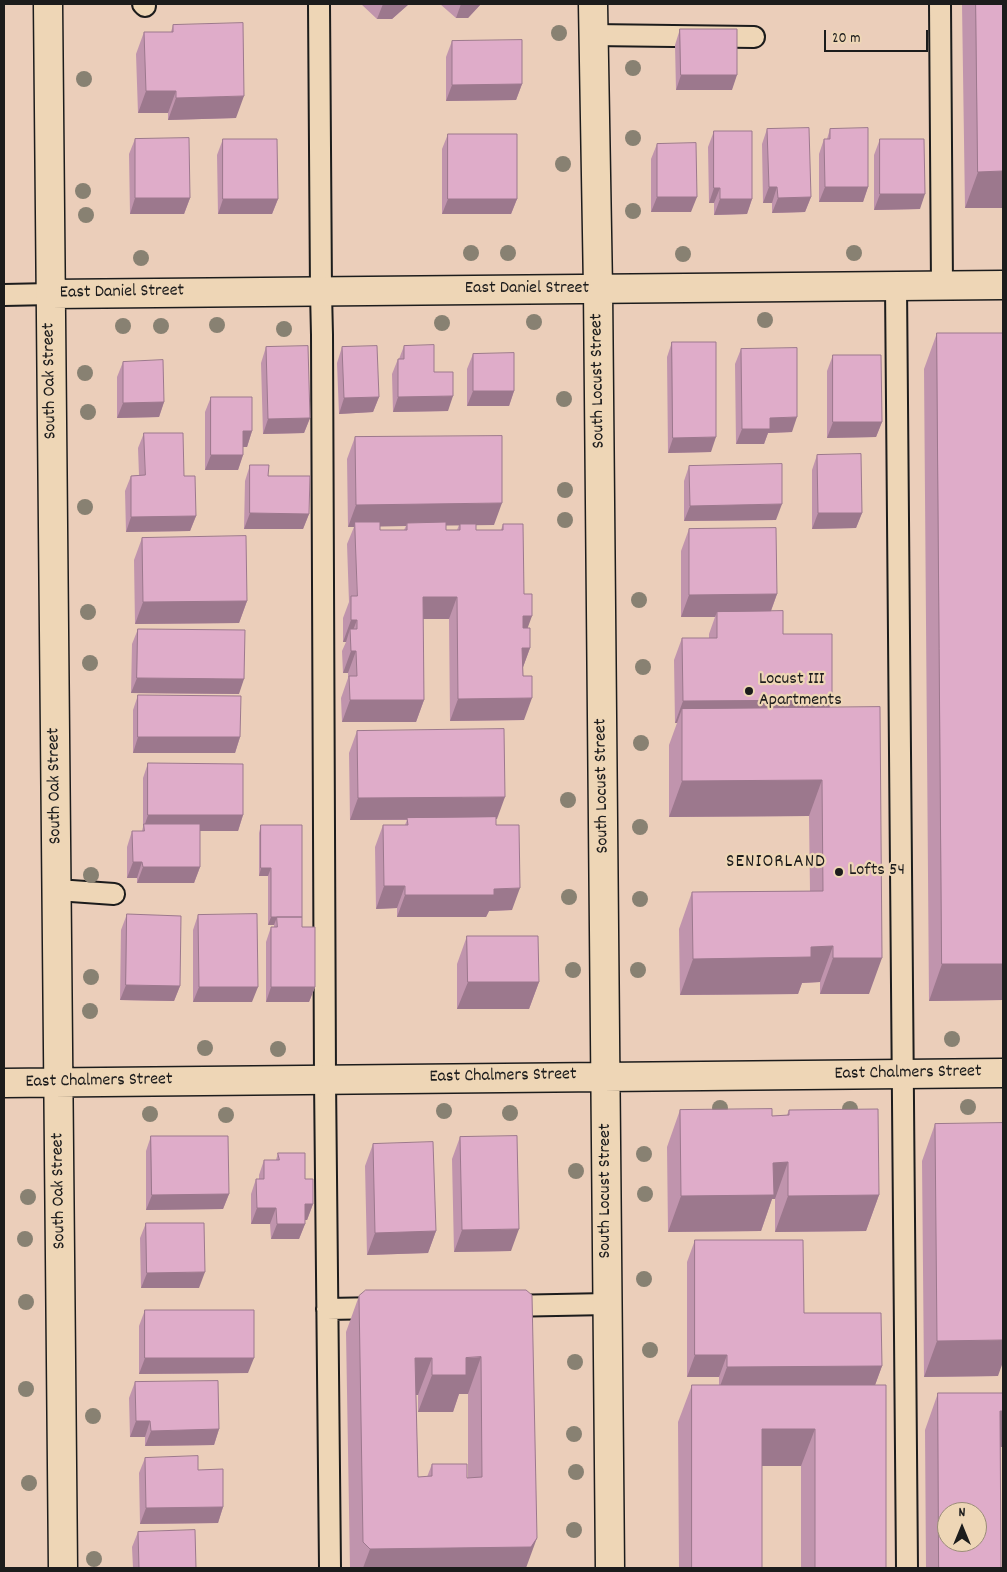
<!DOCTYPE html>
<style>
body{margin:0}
#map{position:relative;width:1007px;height:1572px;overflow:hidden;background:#ebceba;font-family:Dekko,sans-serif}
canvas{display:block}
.frame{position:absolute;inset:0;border:5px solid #1c1c1c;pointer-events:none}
.north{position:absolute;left:937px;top:1502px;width:50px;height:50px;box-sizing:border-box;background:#eed6b6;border:1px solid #9a8c78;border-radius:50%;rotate:0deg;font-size:14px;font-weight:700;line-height:20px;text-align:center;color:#1c1c1c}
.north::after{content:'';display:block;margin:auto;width:18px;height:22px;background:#1c1c1c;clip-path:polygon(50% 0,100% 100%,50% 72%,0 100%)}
.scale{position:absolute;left:824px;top:30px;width:104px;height:22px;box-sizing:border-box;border:2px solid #1c1c1c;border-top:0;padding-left:6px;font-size:15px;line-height:18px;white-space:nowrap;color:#1c1c1c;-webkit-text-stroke:4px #eed6b6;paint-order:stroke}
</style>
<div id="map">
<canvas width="1007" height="1572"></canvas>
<div class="frame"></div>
<div class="north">N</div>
<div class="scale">20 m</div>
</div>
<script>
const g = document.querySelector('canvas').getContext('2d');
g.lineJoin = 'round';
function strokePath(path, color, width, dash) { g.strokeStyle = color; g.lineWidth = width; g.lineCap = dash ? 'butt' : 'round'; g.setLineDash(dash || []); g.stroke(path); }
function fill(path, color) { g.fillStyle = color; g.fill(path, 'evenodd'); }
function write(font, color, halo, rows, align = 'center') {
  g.font = font + ' Dekko,sans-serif'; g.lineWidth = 4.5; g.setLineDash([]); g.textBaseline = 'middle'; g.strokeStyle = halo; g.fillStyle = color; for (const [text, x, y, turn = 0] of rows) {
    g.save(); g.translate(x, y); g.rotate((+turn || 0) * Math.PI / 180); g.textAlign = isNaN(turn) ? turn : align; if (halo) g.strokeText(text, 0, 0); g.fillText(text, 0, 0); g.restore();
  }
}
const lane = new Path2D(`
 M143,4l2,2
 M319,4l2,288 1,43 3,744 5,489
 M940,4l2,282
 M593,35l161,2
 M896,286l11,1282
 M4,295l47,-1
 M57,890l57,4
 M505,1306l103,-2
 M327,1309l54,-1`);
const street = new Path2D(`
 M48,4l15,1564
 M593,4l5,285 12,1279
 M51,294l952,-9
 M4,1083l999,-10`);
strokePath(lane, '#1c1c1c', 24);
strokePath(street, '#1c1c1c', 31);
strokePath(lane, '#eed6b6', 20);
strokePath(street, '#eed6b6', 28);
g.fillStyle = '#888172';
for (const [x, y] of [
 [559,33],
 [633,68],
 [84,79],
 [633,138],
 [563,164],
 [83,191],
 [633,211],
 [86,215],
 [471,253],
 [508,253],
 [854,253],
 [683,254],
 [141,258],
 [765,320],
 [534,322],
 [442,323],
 [217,325],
 [123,326],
 [161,326],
 [284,329],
 [85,373],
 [564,399],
 [88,412],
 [565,490],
 [85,507],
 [565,520],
 [639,600],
 [88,612],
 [90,663],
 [643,667],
 [641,743],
 [568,800],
 [640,827],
 [91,875],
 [569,897],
 [640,899],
 [573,970],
 [638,970],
 [91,977],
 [90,1011],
 [952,1039],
 [205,1048],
 [278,1049],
 [968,1107],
 [720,1108],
 [850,1109],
 [444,1111],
 [510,1113],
 [150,1114],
 [226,1115],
 [644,1154],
 [576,1171],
 [645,1194],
 [28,1197],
 [25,1239],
 [644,1279],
 [26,1302],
 [650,1350],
 [575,1362],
 [26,1389],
 [93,1416],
 [574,1434],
 [576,1472],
 [29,1483],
 [574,1530],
 [94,1559]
]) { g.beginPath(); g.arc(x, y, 8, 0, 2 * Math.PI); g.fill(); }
fill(new Path2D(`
 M361,4h48l-17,15h-15z
 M440,4h41l-13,14h-12z
 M962,4h41v204h-38z
 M173,25l63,93 -68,2v-7h-30l-2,-59 8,-22h27z
 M680,29l52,61h-56l-1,-45z
 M452,41l70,43 -6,16 -70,1v-44z
 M767,129l44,68 -6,15 -33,1v-10h-9l-1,-59z
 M830,129l38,58 -5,15h-44v-48l5,-15h3z
 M714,131l38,68 -5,15 -33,1v-12h-5l-1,-56z
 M448,134l69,65 -6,15h-69v-65z
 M135,139l55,59 -6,16h-54l-1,-60z
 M223,139l55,60 -6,15h-54l-1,-59z
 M880,139l40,70 -46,1v-55z
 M657,144l34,68h-40v-53z
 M937,333l66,667 -74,1 -5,-632z
 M672,342l39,110 -43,1 -1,-96z
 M404,346l30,26 14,39 -55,1 -1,-38 6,-15h1z
 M266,347l44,71 -6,15 -41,1 -2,-71z
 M342,347l37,50 -6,15 -34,2 -2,-51z
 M741,349l51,83 -24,1 -4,11h-28l-1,-80z
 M473,354l41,37 -5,15h-42v-37z
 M833,355l49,67 -6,15 -49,1v-67z
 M123,362l41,40 -5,15 -42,1v-41z
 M211,397l41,34 -5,16h-4v8l-5,15h-33v-58z
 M144,433l40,43 12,40 -6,15 -64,1 -1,-41 6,-15 8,-1 -1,-27z
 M355,437l139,88h-18v5h25l2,-6 21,70 6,54 -7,19 1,53 -74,1 -1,-102h-26l1,81 -8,22h-74l-1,-24 7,-20v-5h-5l-1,-22 4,-9h-3v-24l6,-16 -2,-58 7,-17h-6l-1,-68zM446,525h13l-2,5h-11zM380,526h26l-2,4h-24z
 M817,455l45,58 -6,15 -44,1v-59z
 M250,465l59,49 -6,15h-59l1,-48z
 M689,466l87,54 -92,1v-40z
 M689,529l88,65 -6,17 12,23 47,73 39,287h-49v-12l-18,1 -4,11 -118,1 -1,-66 13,-37 118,-1 -1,-75 -140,1v-72l8,-22h-2l-1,-63 8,-22h27v-4l6,-17h-34v-66z
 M142,538l105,63 -8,22 -104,1 -1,-64z
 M138,629l101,65 -108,-1 1,-49z
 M138,695l102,42 -5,16h-102v-43z
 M357,731l140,88h-1v6l16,85 -23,1 -3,6h-89v-9l-21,1 -1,-62 8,-22h22l2,-5h-57l-1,-67z
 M148,763l95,52 -5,16h-38v36l-6,16h-57v-5h-10v-31l5,-16h10l1,-4v-49z
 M261,825l41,92v10l13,60 -6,15h-43v-60l5,-15h3v-2h-6v-49h-9v-43z
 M127,914l53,72 -6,15 -54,-1 1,-70z
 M198,915l54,87h-59v-72z
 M467,936l72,46 -10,27h-72v-45z
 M680,1110l92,6 15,-1 2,-5 90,85 -13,36 -91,1v-33h-3l-11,32 -93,1 -1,-85z
 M935,1124l63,252 -74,1 -2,-216z
 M151,1136l78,58 -6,15 -77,1v-59z
 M460,1137l51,114 -57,1 -2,-93z
 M373,1144l63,87 -8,22 -61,2 -2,-89z
 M278,1153l27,26 8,25 -6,16h-2v4l-6,15h-28l-1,-15h-19v-30l5,-15h3v-4l5,-15h12z
 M146,1223l53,65h-58l-1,-50z
 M695,1240l187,126 -7,19 11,183h-85v-102h-39v102h-83l-1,-146 14,-37h27v-8h-32v-115z
 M526,1290v278h-176l-4,-236 13,-36zM459,1394h9v84l-36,-14 -5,13h-9l-2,-82h2v17h35z
 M145,1310l103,63 -109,1v-48z
 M135,1382l84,47 -5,16 -69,1v-9h-15l-1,-39z
 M938,1393l65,54h-2v121h-75l-1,-138z
 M145,1458l78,49 -5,16 -78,1 -1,-51z
 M138,1532l58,36h-63l-1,-21z`), '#c094ad');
fill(new Path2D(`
 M383,4h26l-17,15h-15z
 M461,4h20l-13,14h-12z
 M681,75h56l-5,15h-56z
 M522,84l-6,16 -70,1 6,-16z
 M146,91h30l-8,22h-30z
 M244,96l-8,22 -68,2 8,-22z
 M1003,171v37h-38l13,-36z
 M769,187h8l-5,16h-9z
 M825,187h43l-5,15h-44z
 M714,188h6l-6,15h-5z
 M880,194h45l-5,15 -46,1z
 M657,197h40l-6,15h-40z
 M811,197l-6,15 -33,1 6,-15z
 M135,198h55l-6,16h-54z
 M223,199h55l-6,15h-54z
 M448,199h69l-6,15h-69z
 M720,199h32l-5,15 -33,1z
 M473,391h41l-5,15h-42z
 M453,396l-5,15 -55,1 5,-15z
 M379,397l-6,15 -34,2 5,-16z
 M164,402l-5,15 -42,1 6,-15z
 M797,417l-5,15 -24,1 -4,11h-28l6,-15 28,-11z
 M310,418l-6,15 -41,1 5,-15z
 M833,422h49l-6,15 -49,1z
 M243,431h9l-5,16h-10z
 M716,437l-5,15 -43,1 5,-15z
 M211,455h32l-5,15h-33z
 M502,503l-8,22 -87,1v-3l-1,3 -50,1 -1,-5 -1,5h-6l8,-22z
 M782,504l-6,16 -92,1 6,-15z
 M250,513l59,1 -6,15h-59z
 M818,513h44l-6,15 -44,1z
 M196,516l-6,15 -64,1 5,-15z
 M777,594l-8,22 -52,-4 -2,5h-34l8,-22z
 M423,597h34l-8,22h-34z
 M247,601l-8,22 -104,1 8,-22z
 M523,616h9l-8,22h-9z
 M351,620h6l-7,18v-9l-4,13h-3z
 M522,648h8l-8,22z
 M351,651h5l-8,22h-5z
 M137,678l107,1 -5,15 -108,-1z
 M532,698l-8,22 -74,1 8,-22z
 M350,700h74l-8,22h-74z
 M832,700l-8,22 -142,-13 -5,14h-2l8,-22z
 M138,737h102l-5,16h-102z
 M822,780l-13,36 -140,1 13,-36z
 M505,797l-8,22 -147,1 8,-22z
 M148,815h95l-5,16h-94v-4z
 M133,862h9l-5,16h-10z
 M143,867h57l-6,16h-57z
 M261,868h10l-3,8h-9z
 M384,886h21l-8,22 -21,1z
 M520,888l-8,22 -23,1 -3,6h-89l8,-22 89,-6z
 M271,917h6l-3,8h-6z
 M833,946l-13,36 -18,1 -4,11 -118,1 13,-36 118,-12z
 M833,958h49l-13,36h-49z
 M942,964h61v36l-74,1z
 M468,982h71l-10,27h-72z
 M126,985l54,1 -6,15 -54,-1z
 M199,987h59l-6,15h-59z
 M271,987h44l-6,15h-43z
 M788,1162l-13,37h-3l-11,32 -93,1 13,-36 92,-33z
 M229,1194l-6,15 -77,1 6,-15z
 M879,1195l-13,36 -91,1 13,-36z
 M305,1204h8l-6,16h-8z
 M257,1208h19l-6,16h-19z
 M277,1224h28l-6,15h-28z
 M519,1229l-8,22 -57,1 8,-22z
 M436,1231l-8,22 -61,2 8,-22z
 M205,1272l-6,16h-58l6,-15z
 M1003,1340v22l-5,14 -74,1 13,-36z
 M695,1355h32l-8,22h-32z
 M481,1357l-13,37h-9l-6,18h-35l14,-37 34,-17z
 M145,1358h109l-6,15 -109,1z
 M415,1358h17l-14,37h-16z
 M882,1366l-8,22 -155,1 8,-22z
 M1000,1411h3v36h-16z
 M136,1421h14l-5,16h-15z
 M219,1429l-5,16 -69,1 6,-15z
 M762,1429h53l-14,37h-53z
 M223,1507l-5,16 -78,1 6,-16z
 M537,1538l-11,30h-163l7,-19z`), '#9c788d');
const building = new Path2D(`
 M976,4h27v167l-25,1z
 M243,23l1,73 -68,2v-7h-30l-2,-59h29v-7z
 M680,29h57v46h-56z
 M522,40v44l-70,1v-44z
 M809,128l2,69 -33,1 -1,-11h-8l-2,-58z
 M868,128v59h-43l-1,-48h6v-10z
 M714,131h38v68h-32v-11h-6z
 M448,134h69v65h-69z
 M189,138l1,60h-55v-59z
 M223,139h54l1,60h-55z
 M880,139h44l1,55h-45z
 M696,143l1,54h-40v-53z
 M937,333h66v631h-61z
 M672,342h44v95l-43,1z
 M434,345v27h19v24l-55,1v-38h6v-13z
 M308,346l2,72 -42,1 -2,-72z
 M377,346l2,51 -35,1 -2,-51z
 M797,348v69l-27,1v11h-28l-1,-80z
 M514,353v38h-41v-37z
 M833,355h48l1,67h-49z
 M163,360l1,42 -41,1v-41z
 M211,397h41v34h-9v24h-32z
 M144,433h39l1,43h11l1,40 -65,1v-41l14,-1z
 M502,436v67l-146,2 -1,-68z
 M861,454l1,59h-44l-1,-58z
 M782,464v40l-92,2 -1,-40z
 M250,465h19l-1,11h42l-1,38 -59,-1z
 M355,522h25v8h27v-7l39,-1v8h14v-6h16v6h27v-6h20l1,70h8v22h-9v12h7v20h-8l1,28h9v22l-74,1 -1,-102h-34l1,103h-74l-1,-24h8l-1,-25h-5l-1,-22h7v-9h-6v-24h6z
 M776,528l1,66 -88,1v-66z
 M246,536l1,65 -104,1 -1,-64z
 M783,611v23h49v66l-149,1 -1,-63h35v-26z
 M138,629l107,1 -1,49 -107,-1z
 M138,695l103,1 -1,41h-102z
 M880,707l2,251h-49v-12l-22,1v10l-118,2 -1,-67 131,-1 -1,-111 -140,1v-72z
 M504,729l1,68 -147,1 -1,-67z
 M148,763l95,1v51h-95z
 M496,817v8h23l1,63 -26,1v6h-89v-9h-21l-1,-61h25l-1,-7z
 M144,824h56v43h-57l-1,-5h-9l-1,-31h12z
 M261,825h41v92h-31v-49h-10z
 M127,914l54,2 -1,70 -54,-1z
 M257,914l1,73h-59l-1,-72z
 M277,917h25v10h13v60h-44v-60h6z
 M467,936h71l1,46h-71z
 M772,1109v7l17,-1v-5l89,-1 1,86 -91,1v-34l-15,1 1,32 -93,1 -1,-86z
 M1003,1123v217l-66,1 -2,-217z
 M151,1136h77l1,58 -77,1z
 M517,1136l2,93 -57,1 -2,-93z
 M433,1142l3,89 -61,2 -2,-89z
 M278,1153h27v26h8v25h-8v20h-28l-1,-16h-19l-1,-29h8v-19h15z
 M146,1223h58l1,49 -58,1z
 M695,1240h108l1,73h77l1,53 -155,1v-12h-32z
 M366,1290h160l6,5 5,243 -6,9 -161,2 -7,-7 -4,-246zM481,1357l1,120 -15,1v-14h-35v12l-14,1 -3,-119h17v17h34v-17z
 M145,1310h109v48h-109z
 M218,1381l1,48 -68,2 -1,-10h-14l-1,-39z
 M692,1385h194v183h-71v-139h-53v139h-70z
 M938,1393h65v18h-3l1,157h-62zM947,1512h30v30h-30z
 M198,1456v14l25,-1v38l-77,1 -1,-50z
 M195,1530l1,38h-57l-1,-36z`);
fill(building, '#dfacc9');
strokePath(building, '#9c788d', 1);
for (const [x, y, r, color] of [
 [749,691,5,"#1c1c1c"],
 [839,872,5,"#1c1c1c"]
]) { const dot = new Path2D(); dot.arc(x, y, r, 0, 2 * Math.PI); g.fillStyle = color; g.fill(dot); strokePath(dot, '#eed6b6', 2); }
write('18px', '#1c1c1c', '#eed6b6', [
 ["East Daniel Street",527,290],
 ["East Daniel Street",122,293,-1],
 ["South Oak Street",51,381,-91],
 ["South Locust Street",599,381,-91],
 ["South Oak Street",56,786,-91],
 ["South Locust Street",603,786,-91],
 ["East Chalmers Street",908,1074,-1],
 ["East Chalmers Street",503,1077,-1],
 ["East Chalmers Street",99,1082,-1],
 ["South Oak Street",60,1191,-91],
 ["South Locust Street",607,1191,-90]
]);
write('18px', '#1c1c1c', '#eed6b6', [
 ["Locust III",759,681],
 ["Apartments",759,702],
 ["Lofts 54",849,872]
], 'left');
g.letterSpacing = '1px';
write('19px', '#1c1c1c', '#eed6b6', [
 ["SENIORLAND",776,863]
]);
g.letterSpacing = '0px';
</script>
